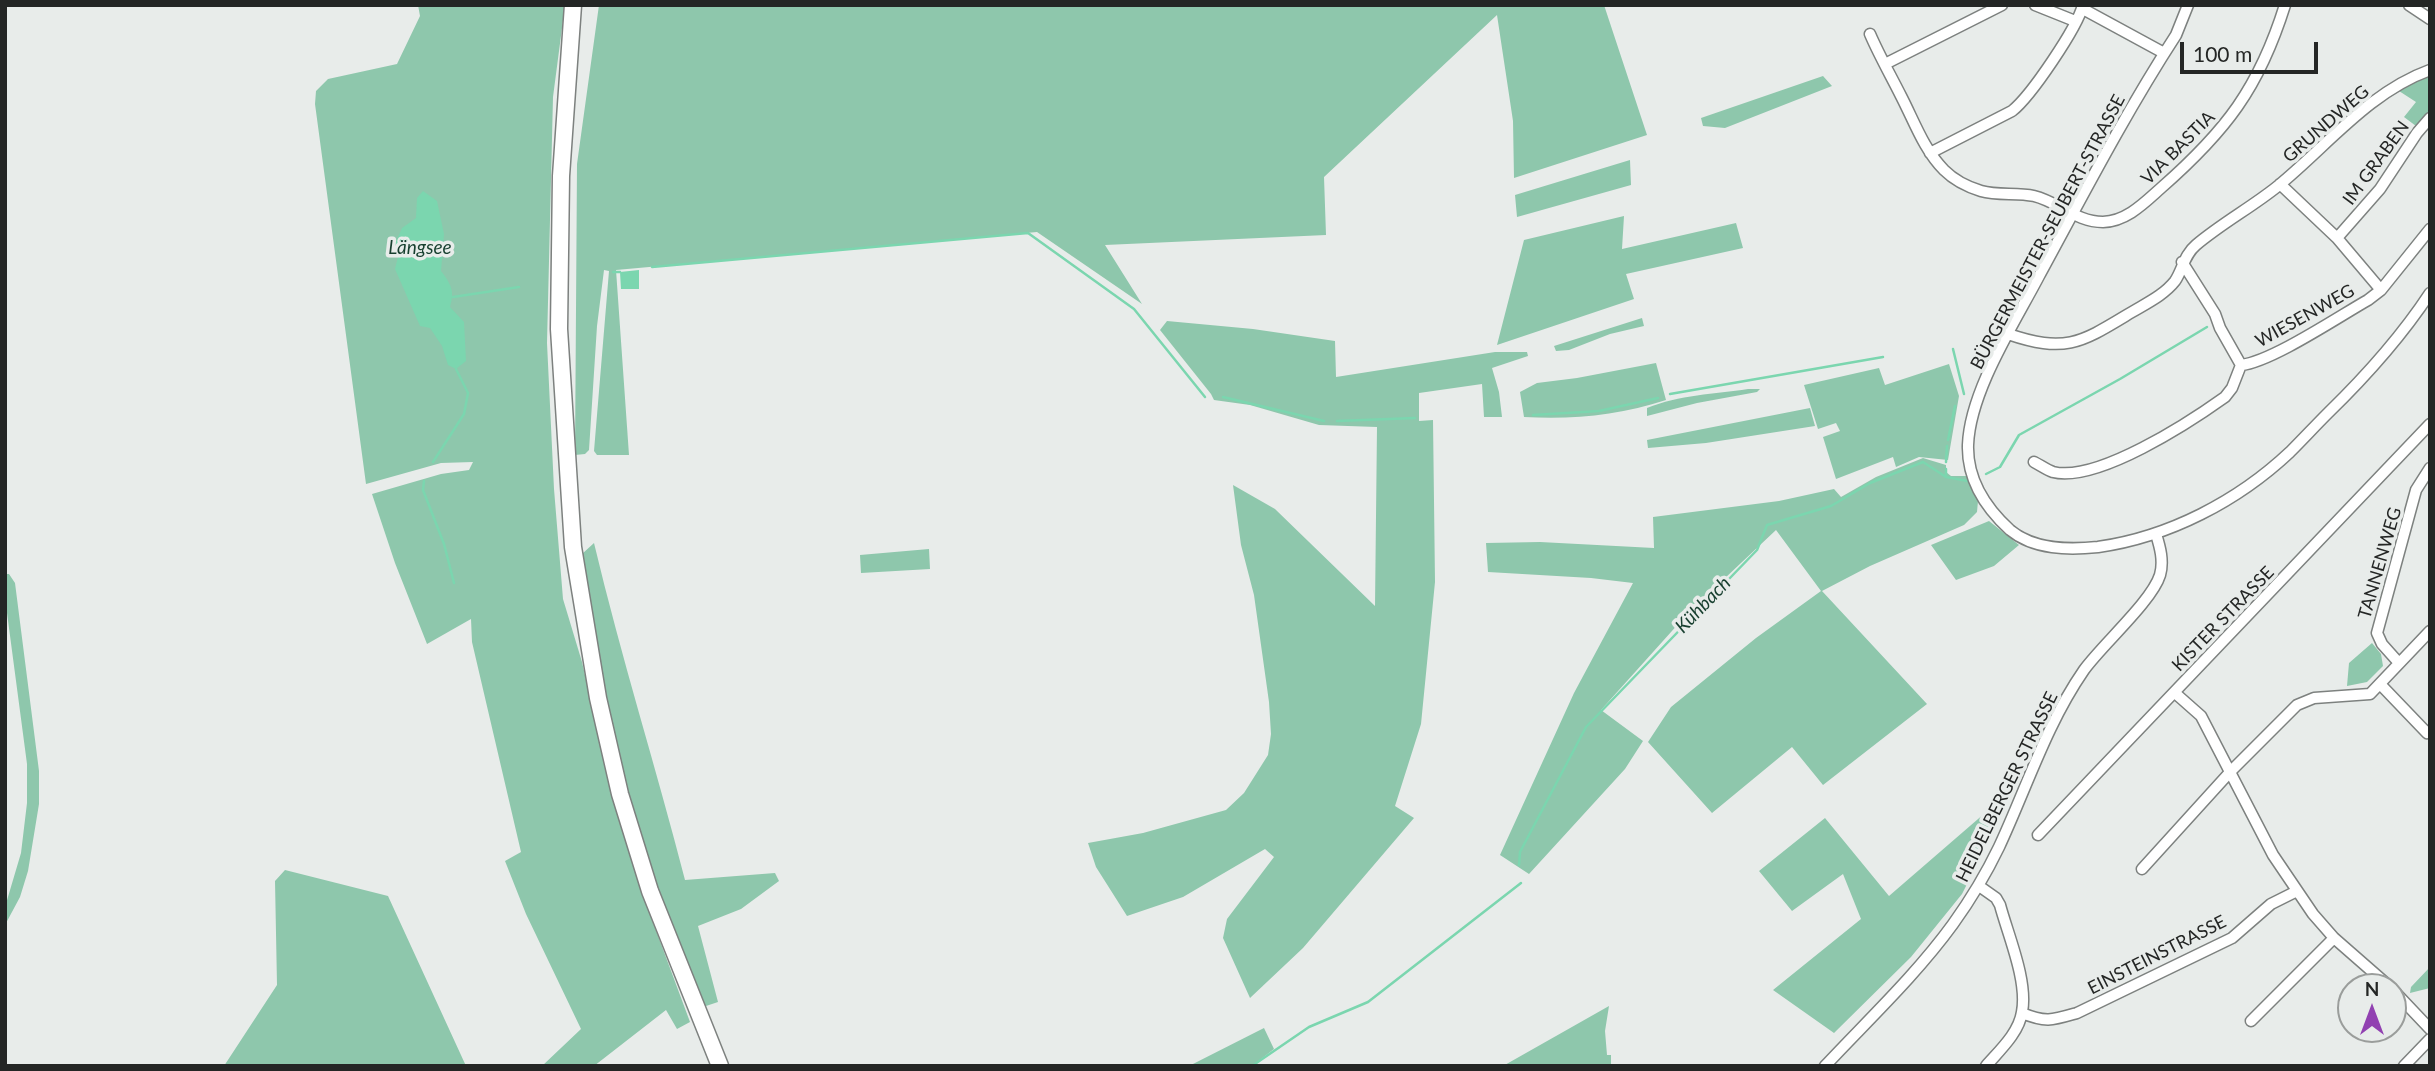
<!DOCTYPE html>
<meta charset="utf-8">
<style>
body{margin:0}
#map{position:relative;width:2435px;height:1071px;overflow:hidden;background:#e8ecea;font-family:Lato,sans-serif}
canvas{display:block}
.frame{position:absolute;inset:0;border:7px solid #242625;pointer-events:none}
.north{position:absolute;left:2337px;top:973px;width:70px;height:70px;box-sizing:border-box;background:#e8ecea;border:2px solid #9a9d9b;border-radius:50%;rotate:0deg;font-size:19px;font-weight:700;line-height:28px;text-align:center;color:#242625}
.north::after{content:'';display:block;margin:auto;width:24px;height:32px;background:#9141b1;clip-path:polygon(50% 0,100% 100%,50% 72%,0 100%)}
.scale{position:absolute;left:2180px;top:42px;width:138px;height:32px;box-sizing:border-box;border:4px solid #242625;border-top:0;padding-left:9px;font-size:21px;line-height:24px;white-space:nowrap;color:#242625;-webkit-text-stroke:5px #e8ecea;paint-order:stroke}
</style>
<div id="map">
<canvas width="2435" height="1071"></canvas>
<div class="frame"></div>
<div class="north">N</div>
<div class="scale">100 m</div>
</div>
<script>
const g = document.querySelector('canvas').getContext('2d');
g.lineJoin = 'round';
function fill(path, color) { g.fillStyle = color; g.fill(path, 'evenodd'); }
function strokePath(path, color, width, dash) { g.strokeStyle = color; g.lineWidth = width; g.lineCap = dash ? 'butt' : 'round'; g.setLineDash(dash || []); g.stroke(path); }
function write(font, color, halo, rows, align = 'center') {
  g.font = font + ' Lato,sans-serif'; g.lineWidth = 7; g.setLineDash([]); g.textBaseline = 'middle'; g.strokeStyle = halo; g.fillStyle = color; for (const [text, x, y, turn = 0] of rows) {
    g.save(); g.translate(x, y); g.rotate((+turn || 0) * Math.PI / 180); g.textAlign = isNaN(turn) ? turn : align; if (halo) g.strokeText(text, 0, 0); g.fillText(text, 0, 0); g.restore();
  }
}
fill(new Path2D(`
 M418,5h147l-12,92 -6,246 7,146 9,110 19,63 31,136 31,100 46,124 -13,7 -11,-19 -72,56h-52l39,-37 -55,-115 -21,-53 16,-9 -49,-210 -1,-23 -44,25 -32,-81 -23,-69 69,-20 28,-4 4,-8 -32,1 -75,21 -51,-380 1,-13 12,-12 69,-15 23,-48z
 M599,5h1005l43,130 -133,43 -1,-57 -16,-106 -173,162 2,58 -221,10 37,59 -105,-72 -421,38 13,185h-32l-3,-4 15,-180 -5,-1 -7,56 -8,124 -4,4 -10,1 2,-291z
 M2430,74v42l-14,10 -12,-9 12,-15 -17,-11z
 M1823,76l9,10 -107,42 -22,-2 -2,-8z
 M1630,160l1,25 -114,32 -2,-22z
 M1624,216l-2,33 114,-26 7,25 -117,26 8,25 -137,46 27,-105z
 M1642,318l2,8 -34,8 -41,16 -13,1 -2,-5z
 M1167,321l86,8 82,12 1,36 159,-25h32l1,4 -36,12 7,24 3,25h-18l-2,-33 -63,9v28l14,-1 2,162 -14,142 -26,82 19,12 -111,130 -53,50 -27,-60 4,-19 47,-62 -9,-8 -82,48 -56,19 -31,-49 -8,-24 55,-10 83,-23 18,-17 24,-38 3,-21 -2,-32 -15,-107 -13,-50 -8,-60 42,24 100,97 2,-179 -58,-2 -69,-20 -36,-5 -3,-6 -51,-64z
 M1656,363l10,37c-46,15 -93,20 -142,17l-4,-25 17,-9 40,-5z
 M1949,364l10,32 -11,64 -29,-3 -23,10 -3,-10 -57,22 -13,-42 17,-6 -4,-8 -18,6 -14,-44 75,-17 6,17z
 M1748,389h12l-3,3 -60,11 -50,13v-8c32,-13 68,-14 101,-19z
 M1810,408l5,18 -109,17 -58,5 -1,-8z
 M1923,458l23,7v7l5,4h16l11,25 -1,11 -13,13 -94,41 -48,25 105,113 -104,81 -31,-38 -80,66 -64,-71 23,-35 85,-69 65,-47 -45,-61 -87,82 -88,98 42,31 -18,28 -96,105 -29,-19 74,-162 59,-110 -42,-5 -103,-6 -2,-29 54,-1 114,6 -1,-31 126,-16 55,-12 7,8 35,-20z
 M1989,521l30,24 -25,21 -38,14 -25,-35z
 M594,543c27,114 62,224 91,337l90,-7 4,8 -38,28 -43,17 20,76 -18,6c-44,-115 -81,-233 -103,-354 -6,-33 -10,-67 -15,-100z
 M929,549l1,20 -69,4 -1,-18z
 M5,574h4l6,9 24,188v33l-11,67 -8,26 -15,28v-18l16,-54 6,-50v-39l-20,-151 -2,-1z
 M2372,643l9,11 2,12 -16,16 -20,4 2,-23z
 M2000,800l7,5 -45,89 -51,63 -77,76 -61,-43 88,-71 -18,-45 -51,37 -33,-40 66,-53 64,78z
 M285,870l103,26 78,170h-242l53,-81 -2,-104z
 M2430,967v21l-20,5 1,-6z
 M1609,1006l-4,25 2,24h4v11h-108z
 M1264,1028l10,21 -22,17h-63z`), '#8ec7ac');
fill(new Path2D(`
 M423,191l14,10 7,33 -3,37c10,13 14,20 9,36l14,15 2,39 -10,8 -8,-4 -6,-19 -12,-18 -10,-2 -25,-57 3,-12 -5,-9 9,-20 14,-10 1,-20z
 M639,270v19h-18l-1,-17z`), '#7bd6af');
strokePath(new Path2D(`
 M652,267l376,-34 106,76 71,88
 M613,272h7
 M453,297l66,-10
 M1953,349l11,45
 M1670,394l213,-37
 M1223,397l101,24
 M1533,415l66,-4 59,-13
 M1337,421l78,-3
 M1948,440l7,-34
 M433,462l31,-48 4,-21 -12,-24
 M1946,462l1,-16
 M1946,469v8
 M1986,474l14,-7 19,-32 101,-56 87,-52
 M424,481l-1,9 21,54 10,39
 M1519,865l1,-13 66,-125 171,-177 10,-25 64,-19 39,-23 53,-21 23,15 22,4
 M1252,1066l57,-39 59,-25 153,-119`), '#7bd6af', 2.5);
const street = new Path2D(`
 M2035,5l40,16
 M2188,5l-12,30c-50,77 -93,160 -137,241 -25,48 -69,115 -71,169 -1,34 18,63 42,85 24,20 59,20 88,17 71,-10 140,-46 192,-95 13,-13 25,-26 38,-39 38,-37 73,-76 102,-120
 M2409,5l21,14
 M2083,9l81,44
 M1870,34c9,21 21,42 31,62 13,25 23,54 43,74 9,9 24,17 37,21 17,5 36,1 53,5 25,6 42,26 69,26 24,-1 41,-19 58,-34 65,-57 98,-100 124,-183
 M1885,64l117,-59
 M1930,153l82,-42c19,-15 65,-83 71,-106
 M2280,184l57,54 44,52
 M2337,238l43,-49 37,-56 13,-15
 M2182,262l33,52 5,14 21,37
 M2008,334c59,20 74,8 124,-22 15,-9 32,-17 43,-31 8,-12 9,-26 21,-36 26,-22 56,-38 82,-59 49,-40 91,-94 152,-116
 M2241,365c30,-3 97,-48 127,-65l13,-10 49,-61
 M2034,462c6,3 13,8 19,10 44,11 137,-50 172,-75l7,-9 9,-23
 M2399,663l-17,-19 -5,-11 39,-143 14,-22
 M2380,684l47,49 3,-2
 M2175,693l26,23 72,139 40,59 21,24 56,49
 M2038,835l392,-411
 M2142,869l89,-98 66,-66 17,-7 56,-4 60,-63
 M1979,886l17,12 4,7c8,30 28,76 22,107 -3,21 -23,39 -36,54
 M2393,990l37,39
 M2022,1013c24,10 31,7 55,0l155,-75 39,-34 26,-13
 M2251,1021l83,-83
 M1825,1066c43,-46 91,-91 128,-142 18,-25 33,-50 46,-77 28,-60 47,-122 85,-177 18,-25 68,-69 76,-95 4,-14 0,-28 -4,-41
 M2404,1066l26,-27`);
const primary = new Path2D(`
 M573,5l-12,171 -2,153 14,218 25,151 22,96 30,97 70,175`);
strokePath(street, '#7d817f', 13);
strokePath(primary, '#7d817f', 19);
strokePath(street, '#fff', 10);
strokePath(primary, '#fff', 16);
write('18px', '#242625', '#e8ecea', [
 ["GRUNDWEG",2326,124,-41],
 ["VIA BASTIA",2178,148,-45],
 ["IM GRABEN",2376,163,-54],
 ["BÜRGERMEISTER-SEUBERT-STRASSE",2048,232,-62],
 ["WIESENWEG",2305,316,-29],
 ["TANNENWEG",2380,563,-74],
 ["KISTER STRASSE",2223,619,-46],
 ["HEIDELBERGER STRASSE",2007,787,-64],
 ["EINSTEINSTRASSE",2157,955,-27]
]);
write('italic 19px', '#173f2f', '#e8ecea', [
 ["Längsee",420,248],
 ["Kühbach",1703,605,-46]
]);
</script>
